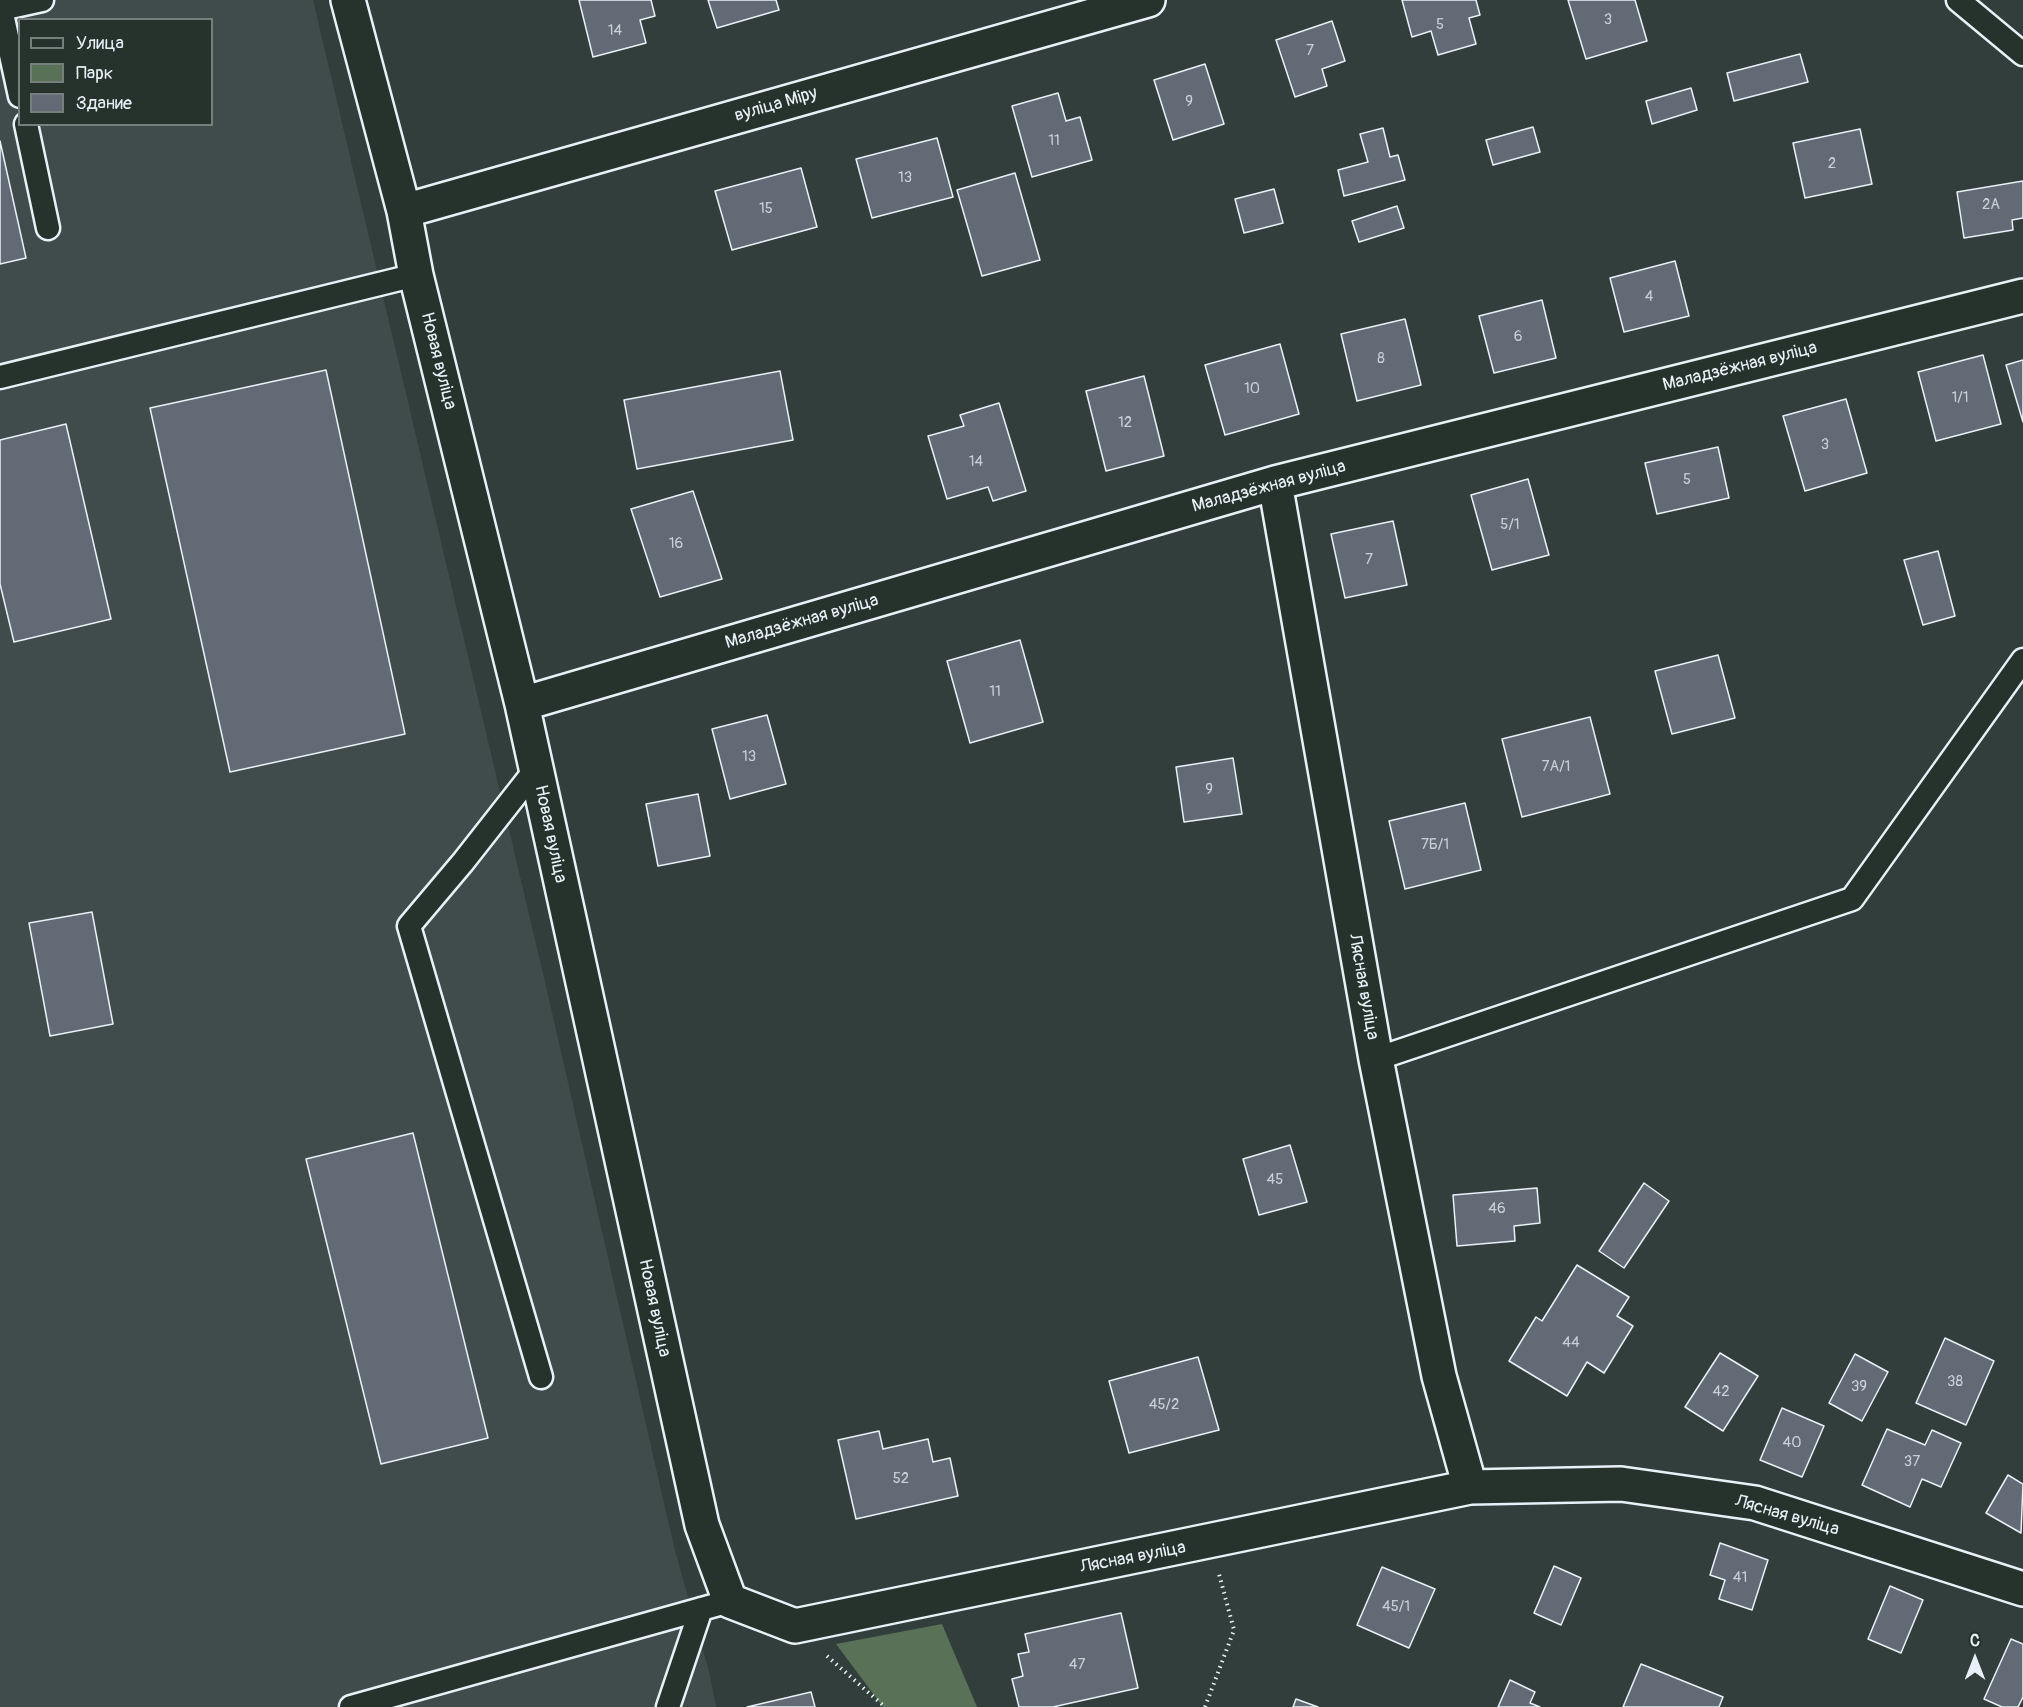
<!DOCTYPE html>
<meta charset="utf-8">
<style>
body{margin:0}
#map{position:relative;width:2023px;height:1707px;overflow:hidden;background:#323e3b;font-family:Pangolin,sans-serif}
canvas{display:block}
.legend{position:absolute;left:18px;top:18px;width:195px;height:108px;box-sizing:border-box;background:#26332d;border:2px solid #747f7e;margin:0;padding:8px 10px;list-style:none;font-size:18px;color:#e8f1f8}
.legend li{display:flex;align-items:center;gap:12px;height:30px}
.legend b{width:30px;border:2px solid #747f7e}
.north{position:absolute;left:1945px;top:1629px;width:60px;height:60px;-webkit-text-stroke:4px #26332d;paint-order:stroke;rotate:0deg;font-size:16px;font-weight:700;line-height:24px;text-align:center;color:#e8f1f8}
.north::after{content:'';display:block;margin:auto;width:21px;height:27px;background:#e8f1f8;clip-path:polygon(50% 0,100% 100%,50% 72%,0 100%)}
</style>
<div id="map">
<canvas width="2023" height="1707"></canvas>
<ul class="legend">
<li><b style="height:8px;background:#26332d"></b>Улица</li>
<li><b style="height:16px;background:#597156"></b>Парк</li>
<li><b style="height:16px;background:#626b75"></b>Здание</li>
</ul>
<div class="north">С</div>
</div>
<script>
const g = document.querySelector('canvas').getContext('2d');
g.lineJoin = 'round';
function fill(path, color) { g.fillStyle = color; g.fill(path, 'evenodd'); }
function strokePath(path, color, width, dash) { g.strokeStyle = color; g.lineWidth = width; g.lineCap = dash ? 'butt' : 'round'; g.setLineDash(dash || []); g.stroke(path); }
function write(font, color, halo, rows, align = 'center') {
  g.font = font + ' Pangolin,sans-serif'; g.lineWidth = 5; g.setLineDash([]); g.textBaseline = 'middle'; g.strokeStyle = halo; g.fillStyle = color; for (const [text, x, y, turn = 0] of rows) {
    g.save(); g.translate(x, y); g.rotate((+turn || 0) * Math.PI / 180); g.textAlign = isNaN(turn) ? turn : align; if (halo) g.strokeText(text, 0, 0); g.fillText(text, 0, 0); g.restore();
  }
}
fill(new Path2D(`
 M0,0h313l235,995 126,552 36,128 6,32h-716zM20,20h192v104h-192z`), '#404c4c');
fill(new Path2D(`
 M942,1624l35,83h-94l-47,-63z`), '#597156');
const building = new Path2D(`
 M579,0h72l4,16 -15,4 6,23 -53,14z
 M708,0h68l3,10 -62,18z
 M1402,0h74l4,15 -11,3 7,26 -38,11 -7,-24 -19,6z
 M1568,0h67l12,41 -61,18z
 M1332,21l13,40 -23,8 5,17 -32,11 -19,-57z
 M1800,54l8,28 -74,19 -7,-28z
 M1205,64l19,60 -51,16 -19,-60z
 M1691,88l6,22 -45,14 -6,-23z
 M1058,93l8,28 14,-4 12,43 -60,17 -20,-71z
 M1533,127l7,25 -47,13 -7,-25z
 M1383,128l7,29 8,-2 7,25 -61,16 -6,-26 30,-8 -8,-28z
 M1860,129l12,55 -67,14 -12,-55z
 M937,138l16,59 -81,21 -16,-59z
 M0,141l26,117 -26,6z
 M801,168l16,59 -85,23 -17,-59z
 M1015,173l25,87 -58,16 -25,-86z
 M2023,181v37l-11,2 1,10 -49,8 -7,-46z
 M1274,189l9,34 -39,10 -9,-34z
 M1397,206l7,22 -45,14 -7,-21z
 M1675,261l14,55 -65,16 -14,-54z
 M1542,300l14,58 -62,15 -15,-57z
 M1405,319l16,66 -64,16 -16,-67z
 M1280,344l19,70 -74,21 -20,-70z
 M1983,355l18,69 -65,17 -18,-69z
 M2023,360v62l-17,-57z
 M326,370l79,364 -175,38 -80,-364z
 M780,371l13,69 -156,29 -13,-69z
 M1144,376l20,80 -58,15 -20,-80z
 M1846,399l21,74 -62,18 -22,-75z
 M999,403l27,88 -33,10 -5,-14 -41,12 -19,-63 36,-10 -4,-11z
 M66,424l45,195 -97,23 -14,-58v-144z
 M1718,447l11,51 -72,16 -12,-51z
 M1528,479l21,76 -57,15 -21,-75z
 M693,491l29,88 -62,18 -29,-88z
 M1393,521l14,64 -62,13 -14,-64z
 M1938,551l17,65 -32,9 -19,-65z
 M1020,640l23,82 -73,21 -23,-82z
 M1718,655l17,63 -63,16 -17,-63z
 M767,715l19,69 -56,15 -18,-70z
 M1590,717l20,77 -88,23 -20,-78z
 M1233,758l9,56 -58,8 -8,-55z
 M698,794l12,62 -52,10 -12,-62z
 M1465,803l16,67 -76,19 -16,-68z
 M92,912l21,112 -63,12 -21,-113z
 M413,1133l75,305 -107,26 -75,-305z
 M1290,1145l17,57 -48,13 -16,-56z
 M1644,1183l25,18 -45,67 -25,-17z
 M1537,1188l3,35 -26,3 1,15 -58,5 -4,-51z
 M1577,1265l52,32 -12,19 16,10 -29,47 -17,-11 -20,34 -58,-35 27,-44 6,4z
 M1945,1338l49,23 -28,64 -50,-22z
 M1720,1353l38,23 -35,55 -38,-24z
 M1855,1354l33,18 -26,49 -33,-18z
 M1198,1357l21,73 -90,23 -20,-72z
 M1782,1408l42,18 -22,51 -42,-17z
 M1887,1429l38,16 7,-15 29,13 -20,44 -19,-8 -12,28 -48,-22z
 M879,1431l4,18 45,-10 5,23 17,-4 8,38 -102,23 -18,-79z
 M2008,1475l15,9 -2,49 -35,-20z
 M1720,1543l48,17 -16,50 -33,-11 6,-19 -15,-5z
 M1554,1566l27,12 -20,47 -27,-12z
 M1382,1567l53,22 -26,59 -52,-23z
 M1890,1586l33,14 -22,53 -33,-14z
 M1121,1613l17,75 -85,19h-34l-7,-28 11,-3 -5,-22 11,-2 -4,-18z
 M2011,1639l12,5v53l-5,10h-16l-18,-8z
 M1641,1664l82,33 -4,10h-96z
 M1510,1680l25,12 -5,11 10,4h-42z
 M811,1692l4,15h-68z
 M1296,1699l22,8h-25z`);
fill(building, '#626b75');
strokePath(building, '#e8f1f8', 1.5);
const service = new Path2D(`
 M1958,0l65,54
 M20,96l-19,-87 41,-9
 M26,124l22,104
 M0,377l416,-102
 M536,769l-73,93 -54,64 132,451
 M1376,1059l476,-160 171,-239
 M351,1707l379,-106
 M668,1707l33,-98`);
const minor = new Path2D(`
 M348,0l56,211 12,64 106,429 180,821 28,76 65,25 675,-139 151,-3 134,19 268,86
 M404,211l744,-211
 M1275,483l101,576 63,317 31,111
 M522,704l753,-221 748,-187`);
strokePath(service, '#e8f1f8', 27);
strokePath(minor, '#e8f1f8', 38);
strokePath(new Path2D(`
 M827,1656l58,51
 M1205,1707l29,-77 -15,-56`), '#e8f1f8', 4, [1.5, 4.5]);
strokePath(service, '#26332d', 22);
strokePath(minor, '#26332d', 33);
write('15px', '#c6d0d7', null, [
 ["3",1608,20],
 ["5",1440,25],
 ["14",615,31],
 ["7",1310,51],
 ["9",1189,102],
 ["11",1054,141],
 ["2",1832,164],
 ["13",905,178],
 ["2А",1991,205],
 ["15",766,209],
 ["4",1649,297],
 ["6",1518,337],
 ["8",1381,359],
 ["10",1252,389],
 ["1/1",1960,398],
 ["12",1125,423],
 ["3",1825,445],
 ["14",976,462],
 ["5",1687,480],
 ["5/1",1510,525],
 ["16",676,544],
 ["7",1369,560],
 ["11",995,692],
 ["13",749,757],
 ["7A/1",1556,767],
 ["9",1209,790],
 ["7Б/1",1435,845],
 ["45",1275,1180],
 ["46",1497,1209],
 ["44",1571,1343],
 ["38",1955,1382],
 ["39",1859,1387],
 ["42",1721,1392],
 ["45/2",1164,1405],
 ["40",1792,1443],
 ["37",1912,1462],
 ["52",901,1479],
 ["41",1740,1578],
 ["45/1",1396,1607],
 ["47",1077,1665]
]);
write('18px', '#e8f1f8', '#26332d', [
 ["вуліца Міру",776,105,-16],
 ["Новая вуліца",438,361,76],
 ["Маладзёжная вуліца",1740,367,-14],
 ["Маладзёжная вуліца",1269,487,-15],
 ["Маладзёжная вуліца",802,622,-16],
 ["Новая вуліца",550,834,78],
 ["Лясная вуліца",1363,987,80],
 ["Новая вуліца",654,1308,78],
 ["Лясная вуліца",1787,1516,16],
 ["Лясная вуліца",1133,1558,-11]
]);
</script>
